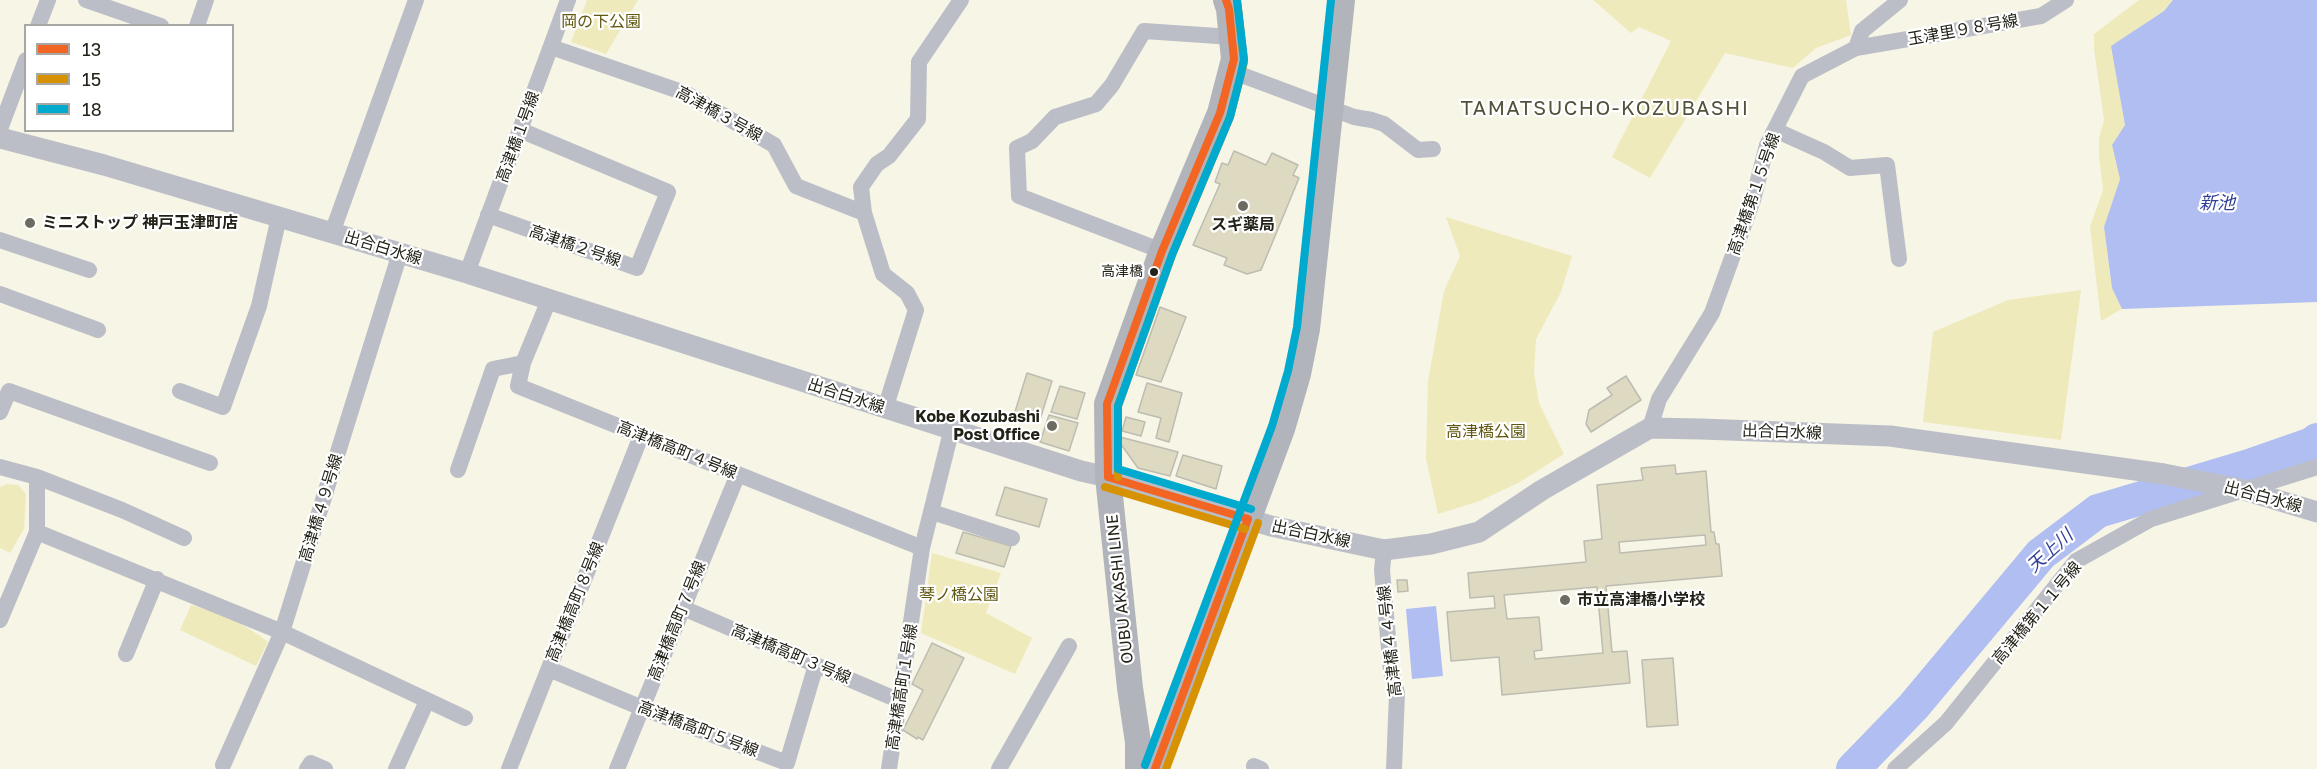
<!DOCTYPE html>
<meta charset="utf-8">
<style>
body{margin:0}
#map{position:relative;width:2317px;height:769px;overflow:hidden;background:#f7f5e6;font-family:"Golos Text",sans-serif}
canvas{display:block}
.legend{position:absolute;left:24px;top:24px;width:210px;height:108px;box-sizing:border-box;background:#fff;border:2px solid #a7a7a3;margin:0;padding:8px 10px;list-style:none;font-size:18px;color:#232218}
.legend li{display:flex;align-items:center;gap:12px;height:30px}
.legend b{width:30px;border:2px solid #a7a7a3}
</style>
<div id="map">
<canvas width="2317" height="769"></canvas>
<ul class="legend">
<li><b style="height:8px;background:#f26522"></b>13</li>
<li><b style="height:8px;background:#d79204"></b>15</li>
<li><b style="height:8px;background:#00a9ce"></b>18</li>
</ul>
</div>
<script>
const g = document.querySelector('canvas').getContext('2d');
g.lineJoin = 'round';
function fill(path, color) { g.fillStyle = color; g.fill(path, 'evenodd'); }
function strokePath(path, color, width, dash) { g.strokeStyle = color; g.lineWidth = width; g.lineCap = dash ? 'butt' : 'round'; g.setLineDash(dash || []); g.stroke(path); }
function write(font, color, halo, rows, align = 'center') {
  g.font = font + ' "Golos Text","Noto Sans JP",sans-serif'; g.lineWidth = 4.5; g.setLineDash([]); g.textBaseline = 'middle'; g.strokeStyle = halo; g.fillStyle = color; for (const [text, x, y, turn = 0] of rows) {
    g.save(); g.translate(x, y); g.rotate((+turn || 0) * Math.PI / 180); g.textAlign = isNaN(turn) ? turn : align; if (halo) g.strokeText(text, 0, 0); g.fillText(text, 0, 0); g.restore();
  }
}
fill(new Path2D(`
 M587,0h51l-32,54 -35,-12z
 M1593,0h253l5,35 -35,13 -23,20 -68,-15 -75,125 -38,-21 59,-116 -32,-14 -8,6z
 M2139,0h34l-9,11 -52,35 13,80 -13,19 8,34 -16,49 8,60 10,21 -21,12 -11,-94 13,-37 -4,-34v-18l5,-18 -10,-71v-15z
 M1446,217l126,39 -11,36 -25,47 -2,34 5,30 25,51 -44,28 -40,19 -42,13 -12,-55 2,-78 16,-90 16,-35z
 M2081,290l-20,150 -138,-18 10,-90 75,-32z
 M7,484l11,1 8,9 -2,35 -14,24 -10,-5v-61z
 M932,553l69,20 -15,40 46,25 -17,36 -94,-41z
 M191,605c29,8 53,18 77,37l-12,24 -76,-36z`), '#efeabc');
fill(new Path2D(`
 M2173,0h144v302l-195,7 -10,-21 -8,-61 16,-48 -8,-34 13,-20 -14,-79 53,-35z
 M1436,606l7,70 -31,3 -6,-70z`), '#b0bef1');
strokePath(new Path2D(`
 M1853,769l60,-62 128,-153 57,-43 151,-45 63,-22 5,-4`), '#b0bef1', 34);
const building = new Path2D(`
 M1234,151l32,14 6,-12 26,12 -5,10 6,3 -38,92 -14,4 -23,-9 3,-7 -34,-13 27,-61 -5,-2 7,-19 6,2z
 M1160,307l26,10 -25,65 -25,-7z
 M1027,373l25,8 -13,42 -25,-8z
 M1626,376l15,24 -50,32 -5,-8 3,-14 23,-15 -5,-7z
 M1147,383l35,10 -13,49 -13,-4 5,-20 -23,-6z
 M1060,386l25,7 -8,26 -26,-7z
 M1049,415l29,8 -9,28 -29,-9z
 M1126,417l19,5 -4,14 -19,-5z
 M1120,437l58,15 -8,24 -32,-8 -18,-25z
 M1183,455l39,11 -6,23 -40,-13z
 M1675,465l1,9 30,-3 5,61h3l2,12h3l3,32 -116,10 6,66 15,-1 3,32 -128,12 -3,-38 -48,4 -4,-49 48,-4 -1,-12 -24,2 -2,-25 118,-11 -2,-21 18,-2 -5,-54 46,-5 -2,-12zM1705,535l1,10 -86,8 -1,-11zM1597,587l6,66 -68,6 -1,-8 8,-1 -3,-33 -32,2 -3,-24z
 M1005,487l42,12 -8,28 -43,-12z
 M963,532l48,14 -7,21 -48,-14z
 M1397,580h10l1,11 -10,1z
 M932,643l32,15 -41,82 -5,-3 -1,2 -14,-9 20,-40 -11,-6z
 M1673,658l5,67 -31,2 -5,-67z`);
fill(building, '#dedac1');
strokePath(building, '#bdbcb1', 1.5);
strokePath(new Path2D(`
 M86,0l75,26
 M38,26l10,-26
 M197,26l9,-26
 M551,47l134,46 89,52 22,41 68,27 19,61 24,19 9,17 -31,99
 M1856,48l185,-32 25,-16
 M1231,71l123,46 18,3 12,4 34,26 15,-1
 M0,129l26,-69
 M1775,130l49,22 26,16 37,-3 12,94
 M864,213l-3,-26 16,-23 12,-8 29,-37 1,-57 42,-62
 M488,215l149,53 31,-76 -148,-62
 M332,233l84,-233
 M0,240l89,30
 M1162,251l-143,-55 -2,-48 15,-7 23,-24 41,-13 16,-19 32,-54 88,6
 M467,273l101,-273
 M0,294l98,36
 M549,300l-26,63 -5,23 404,162
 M180,391l43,16 36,-101 20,-89
 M0,412l9,-21 201,72
 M1650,428l9,-29 53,-86 41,-113 14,-55 35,-69 54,-28 6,-17 38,-31
 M0,467l37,10v55l-37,88
 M458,470l35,-101 30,-6
 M37,477l85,33 62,28
 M932,512l80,26
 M37,532l245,100 118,-379
 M1384,550l-2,20 9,101 6,22 -3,76
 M683,608l217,93
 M126,654l31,-75
 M549,669l93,39 145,55 29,-98
 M223,765l59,-133 183,86
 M1254,766l7,3
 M307,769l4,-6 14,6
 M396,769l31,-68
 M509,769l132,-333
 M617,769l121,-295
 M889,769l33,-221 30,-120
 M999,769l70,-123
 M1895,769l51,-46 130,-162 75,-42 166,-52`), '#bbbec6', 16);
strokePath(new Path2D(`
 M0,138l104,27 363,108 614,198 27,6 163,49 113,24 47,-6 48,-12 63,-42 108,-62 51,1 189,7 274,38 80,16 73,22`), '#bbbec6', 21);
strokePath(new Path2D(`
 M1138,769v-27l-8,-54 -22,-211 -1,-73 55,-153 58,-138 14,-54 -5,-50 -3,-9
 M1155,769l127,-340 16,-55 9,-45 35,-329`), '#b2b4bc', 26);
strokePath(new Path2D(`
 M1108,477l-1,-73 55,-153 58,-138 14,-54 -5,-50 -3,-9
 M1108,477l140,42
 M1155,769l93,-250`), '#f26522', 8);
strokePath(new Path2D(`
 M1118,477v-71l54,-151 58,-138 14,-55 -7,-62
 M1105,487l140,42
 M1166,769l92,-246`), '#d79204', 8);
strokePath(new Path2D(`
 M1237,0l7,59 -3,15 -11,43 -58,138 -54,151v63l133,40
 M1145,765l127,-339 16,-55 9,-44 34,-327`), '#00a9ce', 8);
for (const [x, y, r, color] of [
 [1243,206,6,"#6d6c60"],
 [30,223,6,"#6d6c60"],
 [1154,272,5,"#232218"],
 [1052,426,6,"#6d6c60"],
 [1565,600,6,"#6d6c60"]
]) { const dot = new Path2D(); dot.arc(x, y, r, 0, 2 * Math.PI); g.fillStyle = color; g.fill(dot); strokePath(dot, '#fff', 2); }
write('14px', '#232218', '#fff', [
 ["高津橋",1143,272]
], 'right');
write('16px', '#615811', '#fff', [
 ["岡の下公園",601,22],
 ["高津橋公園",1486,432],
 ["琴ノ橋公園",959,595]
]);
write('16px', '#232218', '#fff', [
 ["玉津里９８号線",1963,30,-10],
 ["高津橋３号線",719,114,29],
 ["高津橋１号線",518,137,-70],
 ["高津橋第１５号線",1754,194,-71],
 ["高津橋２号線",575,246,19],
 ["出合白水線",383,248,17],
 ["出合白水線",846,396,18],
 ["出合白水線",1782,432,2],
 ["高津橋高町４号線",677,450,22],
 ["出合白水線",2263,497,15],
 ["高津橋４９号線",321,508,-73],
 ["出合白水線",1311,534,12],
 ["OUBU AKASHI LINE",1120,589,-96],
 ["高津橋高町８号線",575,602,-68],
 ["高津橋第１１号線",2037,613,-50],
 ["高津橋高町７号線",677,621,-68],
 ["高津橋４４号線",1390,641,-96],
 ["高津橋高町３号線",791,654,23],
 ["高津橋高町１号線",902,687,-81],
 ["高津橋高町５号線",698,729,21]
]);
write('bold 16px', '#232218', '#fff', [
 ["ミニストップ 神戸玉津町店",42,223],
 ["スギ薬局",1243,225,"center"],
 ["Kobe Kozubashi",1040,417,"right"],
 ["Post Office",1040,435,"right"],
 ["市立高津橋小学校",1577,600]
], 'left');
write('italic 18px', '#313f99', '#fff', [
 ["新池",2217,203],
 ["天上川",2050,551,-42]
]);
g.letterSpacing = '1.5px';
write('20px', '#54513b', '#fff', [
 ["TAMATSUCHO-KOZUBASHI",1605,109]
]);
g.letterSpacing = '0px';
</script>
